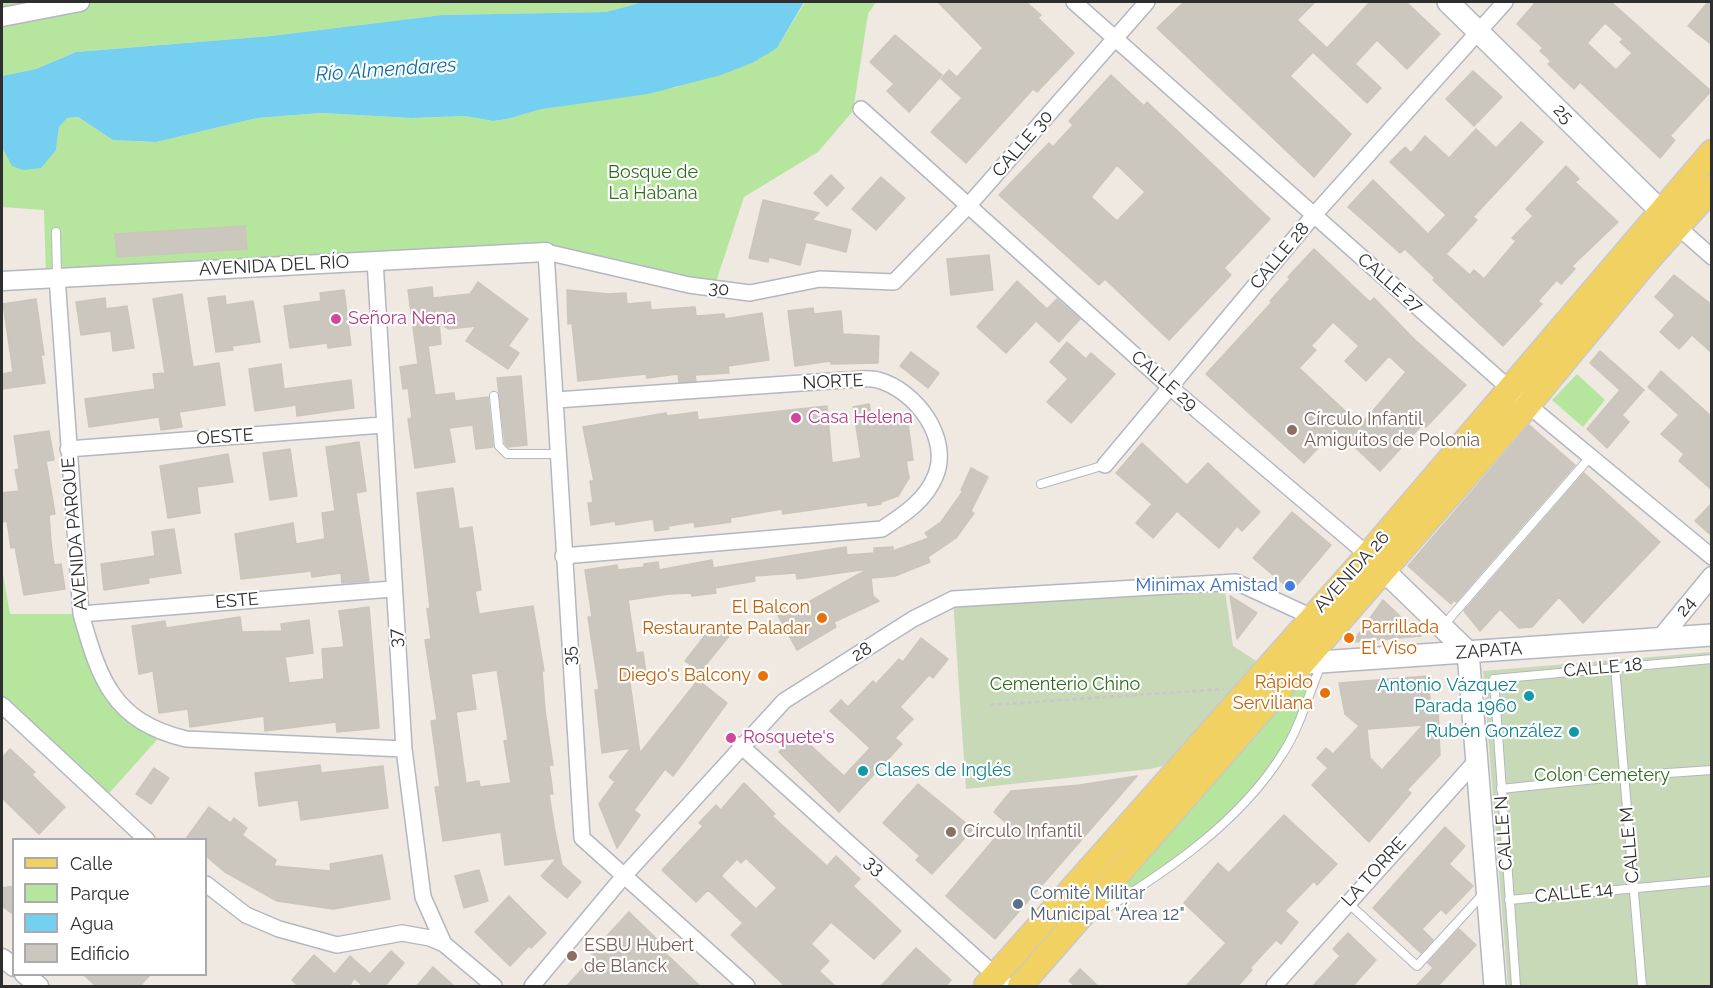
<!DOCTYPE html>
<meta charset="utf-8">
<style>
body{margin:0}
#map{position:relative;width:1713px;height:988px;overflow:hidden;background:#efe9e1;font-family:Raleway,sans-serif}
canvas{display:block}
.frame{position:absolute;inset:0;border:3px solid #2e2e2e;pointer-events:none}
.legend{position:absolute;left:12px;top:838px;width:195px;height:138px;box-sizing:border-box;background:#fff;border:2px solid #ababab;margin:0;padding:8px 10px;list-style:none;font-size:18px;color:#2e2e2e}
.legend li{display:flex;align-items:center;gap:12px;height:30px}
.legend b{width:30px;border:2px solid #ababab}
</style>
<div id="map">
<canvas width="1713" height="988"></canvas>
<div class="frame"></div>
<ul class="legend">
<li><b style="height:8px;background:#f2d163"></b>Calle</li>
<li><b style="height:16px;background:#b6e59e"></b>Parque</li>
<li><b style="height:16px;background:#75cff0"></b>Agua</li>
<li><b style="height:16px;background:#cbc7bf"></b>Edificio</li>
</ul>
</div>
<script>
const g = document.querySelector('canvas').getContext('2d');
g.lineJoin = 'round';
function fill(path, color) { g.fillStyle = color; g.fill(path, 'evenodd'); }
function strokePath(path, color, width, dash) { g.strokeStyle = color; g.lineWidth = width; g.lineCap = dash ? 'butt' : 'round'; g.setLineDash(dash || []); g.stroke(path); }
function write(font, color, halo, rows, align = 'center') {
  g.font = font + ' Raleway,sans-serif'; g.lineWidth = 4.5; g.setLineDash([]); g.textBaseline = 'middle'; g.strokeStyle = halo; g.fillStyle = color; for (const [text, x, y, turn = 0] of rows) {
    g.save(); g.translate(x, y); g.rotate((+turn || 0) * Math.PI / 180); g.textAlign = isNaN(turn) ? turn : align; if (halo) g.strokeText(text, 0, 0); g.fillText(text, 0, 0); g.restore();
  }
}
fill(new Path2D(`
 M2,2h641l-37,10 -164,3 -171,21 -195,16 -40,17 -34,7z
 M805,2h71l-8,12 -15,97 -35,41 -74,45 -30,91 -168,-36 -500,26 -2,-68 -42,-3v-60l11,19 43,-16 3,-23 7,-9 12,-1 35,23 42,2 102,-24 64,-5 91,5 53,-2 28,5 14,-2 35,-10 135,-22 100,-39z
 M1577,374l28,26 -22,27 -31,-27z
 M2,569l8,45h71l31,80 51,39 -60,67 -101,-97z
 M1323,661c-12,29 -23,67 -40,92 -51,80 -137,131 -216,179l235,-270z`), '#b6e59e');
fill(new Path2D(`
 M1224,584l9,62 34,22 -84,93 -33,8 -184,20 -13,-190z
 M1711,652v334h-203l-25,-315z`), '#c8d9b8');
fill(new Path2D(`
 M643,2h161l-27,46 -25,15 -31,12 -73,19 -106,15 -35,10 -14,2 -28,-5 -53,2 -91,-5 -64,5 -101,24 -43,-2 -35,-23 -11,1 -8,9 -3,23 -15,18 -18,2 -11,-4 -10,-19v-71l34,-7 40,-17 195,-16 171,-21 164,-3z`), '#75cff0');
const building = new Path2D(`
 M938,2h88l15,13 -3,3 36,35 -37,39 -4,-3 -67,74 -35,-31 31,-34 -21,-19 8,-9 8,7 26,-29z
 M1184,2h131l-18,18 30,28 43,-46h36l34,32 -33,35 -30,-29 -22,24 26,24 -14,15 -54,-51 -23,24 61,58 -37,43 -157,-149z
 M1536,2h75l100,89 -41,45 5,4 -15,18 -80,-76 -6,7 -26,-25 3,-3 -11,-10 3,-3 -26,-24zM1605,23l18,16 -3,3 12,11 -16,17 -29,-27z
 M1708,2h4v43l-24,-19z
 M895,35l47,40 -33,37 -22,-21 7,-7 -24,-22z
 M1473,71l29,26 -28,29 -28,-27z
 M1111,75l33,31 3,-4 123,117 -46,49 7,7 -62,65 -64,-61 -6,6 -100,-90 50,-52 4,4 20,-22 -4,-4zM1117,165l28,27 -28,29 -26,-24z
 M1521,122l22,20 -70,75 4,3 -31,34 24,21 4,-5 10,9 32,-38 -4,-3 21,-22 -7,-7 40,-43 13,13 -4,3 43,40 -46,44 3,3 -14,15 -4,-4 -19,21 4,3 -39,42 -70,-66 2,-2 -30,-29 -5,4 -52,-46 25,-27 55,54 18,-19 -56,-53 15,-15 6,6 14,-17 24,22 27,-29 20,19z
 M831,175l13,13 -17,18 -13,-13z
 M881,177l24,21 -29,32 -24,-21z
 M763,200l56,13 -7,7 39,10 -5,22 -40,-10 -6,23 -31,-8 -1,5 -19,-4z
 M245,226l2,23 -130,8 -2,-23z
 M1314,249l56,53 4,-4 41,42 51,45 -40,42 -3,-3 -43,47 -44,-42 -32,34 -98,-89 66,-72 -2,-1 20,-22 -2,-2zM1333,322l26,24 -14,15 21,20 23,-25 17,16 -41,48 -3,-2 -4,5 -59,-55 17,-18 -5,-4z
 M989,255l4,35 -42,5 -4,-36z
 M1674,275l38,30v48l-20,-18 -13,14 -19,-17 15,-17 -20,-18z
 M1017,281l30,28 10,-10 23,20 -21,23 -23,-21 -30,32 -29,-26z
 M478,282l50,37 -20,27 11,7 -11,16 -42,-28 10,-15 -27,3 -10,-6 2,21 -13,2 7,49 19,-2 1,8 33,-4 5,50 -17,2 -3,-24 -24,3 6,34 -40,6 -7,-49 4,-1 -4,-30 -5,1 -3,-22 18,-3 -10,-74 24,-3 1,11 37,-4z
 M344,290l7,55 -23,3 -1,-5 -37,5 -6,-42 37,-5 -1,-8z
 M567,290l41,4 18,-1 1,11 23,-2 1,8 44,-3 1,9 28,-2 1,5 37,-6 7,47 -41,6 1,7 -34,2 1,6 -17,1 -1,-8 -31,4 -1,-4 -68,7 -6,-58 -4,1z
 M182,294l11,73 26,-4 6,42 -46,7 3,15 -21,3 -2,-13 -70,10 -4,-28 70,-10 -2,-15 12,-1 -12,-74z
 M225,296l1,9 27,-4 7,41 -28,4 1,4 -17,2 -8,-54z
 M105,298l1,11 21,-3 7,42 -21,3 -2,-20 -30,4 -5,-33z
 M36,299l8,56h-3l4,28 -43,6v-15l11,-2 -10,-68z
 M813,308l1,6 27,-3 2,23 36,2 -1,27 -47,1v-3l-36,5 -7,-55z
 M1067,342l19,17 5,-6 24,21 -44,49 -24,-21 21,-23 -18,-17z
 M1600,351l44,39 -22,25 7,7 -22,26 -20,-19 33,-39 -30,-27z
 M911,352l28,21 -11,15 -28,-22z
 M281,364l3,25 67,-9 3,28 -57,8 -1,-11 -41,6 -6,-42z
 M1661,371l51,46v73l-33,-29 5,-7 -23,-20 18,-19 -31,-28z
 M521,376l6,69 -19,2 -3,-4 -8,-65z
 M869,404l2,11 19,-3 18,11 5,37 -7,1 3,17 -11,18 -17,6v2l-13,2 -1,-4 -84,12 -1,-5 -52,9 1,4 -36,5 -1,-5 -26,4 1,3 -14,2 -2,-12 -37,6 -1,-4 -24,4 -3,-22h5l-3,-22h4l-11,-54 83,-14 1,3 30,-4 1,8 129,-14 5,57 29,-5 -8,-51z
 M1529,425l46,40 -119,137 -2,-2 -3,4 -43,-38z
 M49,431l5,29 -8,1 9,53 -6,1 2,27 3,23 7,-1 4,25 -41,6 -9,-48 -4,1 -4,-27 -5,1v-29l17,-2 -4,-21 4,-1 -5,-33z
 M359,442l7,49 -10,2 13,88 -27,2 -1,-10 -29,4 -1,-6 -70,8 -6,-45 58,-11 3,21 29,-5 -3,-26 13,-2 -9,-64z
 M1142,443l45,42 21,-22 52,49 -18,19 -5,-5 -18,22 -42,-37 -24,27 -17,-15 16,-19 -36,-31z
 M290,449l7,47 -27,4 -7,-47z
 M228,454l5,28 -36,5 3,26 -32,5 -8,-52z
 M971,468l17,9 -17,34 3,2 -18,25 -28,19 2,5 -35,14 -24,2 2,18 6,5 -45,21 2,5 -39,23 -21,-38 15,-8 3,6 74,-41 -71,10 -1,-6 -42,3 1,5 -40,7 1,5 -24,3 -1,-3 -22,1 -41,6 8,53 7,-1 3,21 -17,3 11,77 58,-73 29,23 -54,73 -8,-7 -31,41 6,5 -23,33 -18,-44 16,-22 -6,-5 22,-29 -29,5 -7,-63h4l-11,-73h4l-7,-47 32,-5 1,5 26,-3v-3l14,-2 1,8 53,-10 1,8 133,-21 1,8 27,-2v-5l19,-1v4l36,-13 -4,-5 16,-11 22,-31 -2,-1z
 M1584,473l76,69 -77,81 -24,-26 -27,30 -13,1 -19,-19 -20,22 -16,-20z
 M453,488l6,41 13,-2 9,63 -6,1 4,23 54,-8 11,65h-2l3,39 8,55h-4l4,29h-4l6,38 7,33 19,17 -14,16 -26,-22 16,-18 -52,7 -4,-33 -58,9 -8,-54h5l-9,-66 6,-1 -12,-80 6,-1 -4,-30 3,-1 -13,-115zM497,670l11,70 -4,1 7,42 -31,4 -1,-6 -13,2 -10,-71 20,-3 -5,-35z
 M1712,503v33l-17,-15z
 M1292,512l39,33 -39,46 -39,-33z
 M174,529l7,44 -33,5 1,5 -45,7 -3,-26 54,-8 -3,-24z
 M1230,596l27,17 -20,26z
 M1383,600l38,36 -68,6z
 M369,607l10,121 -42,4 -1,-10 -71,9 -1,-15 -74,11 -2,-18 -29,4 -6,-42 -14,3 -7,-48 33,-5 1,7 74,-11 2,15 40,-1 -1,-7 28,-4 4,33 -28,4 4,26 35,-4 -2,-30 22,-2 -5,-36z
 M714,624l15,12 -29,36 -15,-11z
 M921,638l27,21 -15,19 -4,-3 -29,32 13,12 -18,19 7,6 -63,68 -60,-60 18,-19 47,43 26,-28 -40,-37 11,-11 7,7 25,-26 3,3 23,-25 4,3z
 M1428,676l3,36 7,-3 2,46 -33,35 4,3 -42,49 -57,-57 16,-17 -11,-10 9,-10 7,6 26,-28 -14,-12 -6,-31zM1423,725l-41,45 -12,-12 -3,-29z
 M10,749l25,23 -3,3 33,32 -26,27 -37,-36v-40z
 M320,765l1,8 62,-7 5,42 -87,12 -3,-20 -39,6 -4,-33z
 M154,768l15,10 -18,26 -15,-10z
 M1137,776l-142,163 -49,-43 61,-72 -13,-12 17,-21 69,-6z
 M744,783l31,31 -3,2 55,50 9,-10 24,23 -7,7 48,45 -27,28 -43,-37 -20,22 18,17 -10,10 17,16h-50l-55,-52 12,-12 -35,-33 -12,12 -34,-32 41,-44 -4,-3 17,-18 5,5zM746,858l31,30 -21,21 -35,-33 16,-17 4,4z
 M918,784l55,45 -41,45 -16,-14 4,-4 -37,-33z
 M209,807l22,16 3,-5 13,10 -5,7 34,25 -2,6 57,5 -1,-7 52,-9 8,44 -57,10 -56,-8 -52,-29 -19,-16v-16h-21z
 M1284,815l53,49 -20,21 -3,-4 -29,30 13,11 -17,22 -5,-4 -26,28 2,2 -15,17h-52l41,-44 -42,-40 34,-40 11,10z
 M1445,827l20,19 -16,18 24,22 -27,28 -5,-5 -19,20 11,11 -12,13 -48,-45z
 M479,870l9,31 -24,7 -9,-32z
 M14,886v29l-12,-9v-18z
 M509,896l37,37 -15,15 -2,-2 -19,20 -35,-34z
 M629,912l35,34 -3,3 40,38h-135l28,-31 -3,-3z
 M1459,929l17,16 -39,42h-22l18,-19 -5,-5z
 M1348,933l28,27 -24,27h-40l28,-31 -7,-7z
 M916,948l35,32 -6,7h-65z
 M391,951l13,12 -20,24h-25l2,-3 -7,-6 -5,9h-50l-7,-7 22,-25 21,19 15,-18 20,18z
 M433,967l22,20h-39z
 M1080,969l19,18h-23l-7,-6z
 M84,975h66l-11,12h-42z`);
fill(building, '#cbc7bf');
strokePath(building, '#cbc5ba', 1.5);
const service = new Path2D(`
 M56,232l1,45
 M494,396l5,50 8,8h51
 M1041,484l64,-19
 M1443,626l148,-170
 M1615,667l27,319
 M1501,789l123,-13 88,-6
 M1509,900l203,-19
 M1348,903l69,63 67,-73
 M1094,916c69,-42 145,-92 189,-163 17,-26 26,-60 38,-88
 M1516,986l-22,-307 218,-20`);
const minor = new Path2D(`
 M1074,2l454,403 184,152
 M861,109l310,279 197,167
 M1678,227l34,30
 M375,260l29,489 19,148 21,47 50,42
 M57,277l24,337c19,67 32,107 105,125l218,10
 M556,400l289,-20c10,0 23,-3 33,0 37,10 74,58 57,97 -10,24 -32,38 -53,52l-319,27
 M68,449l315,-24
 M1105,465l209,-250 191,-213
 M81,614l311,-25
 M2,705l145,135
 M740,745l267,241
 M206,884l40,31 33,14 58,16 65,-12 28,5 14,6
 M532,986l91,-109 161,-176 129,-82 40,-20 283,-17 76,35
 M747,986l-165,-148 -36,-586 143,33 61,8 70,-14 74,3 74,-76 179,-204
 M1274,986l203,-226`);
const tertiary = new Path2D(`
 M2,17l78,-15
 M2,281l544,-29
 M1661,638l51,-62
 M2,958l12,9
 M24,974l15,12`);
const secondary = new Path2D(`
 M1448,2l224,220
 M1373,560l95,92
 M1468,652l27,334
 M1291,664l421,-29`);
const primary = new Path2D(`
 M986,986l382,-431 344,-403
 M1020,986l508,-581 118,-143 66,-74`);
strokePath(service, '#b4b7c1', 10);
strokePath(minor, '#b4b7c1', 18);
strokePath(tertiary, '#b4b7c1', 21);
strokePath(secondary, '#b4b7c1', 24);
strokePath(primary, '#c9c9c9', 27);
strokePath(new Path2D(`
 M990,705l234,-16`), '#c9c9c9', 3, [4.5, 3]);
strokePath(service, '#fff', 8);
strokePath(minor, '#fff', 15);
strokePath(tertiary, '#fff', 18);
strokePath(secondary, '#fff', 21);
strokePath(primary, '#f2d163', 24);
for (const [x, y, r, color] of [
 [336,319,6,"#d1479c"],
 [796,418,6,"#d1479c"],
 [1292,430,6,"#8d6e63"],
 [1290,586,6,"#3f7fe0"],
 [822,618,6,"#e8710a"],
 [1349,638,6,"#e8710a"],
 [763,676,6,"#e8710a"],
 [1325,693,6,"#e8710a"],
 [1529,696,6,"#0f9aa8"],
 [1574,732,6,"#0f9aa8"],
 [731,738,6,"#d1479c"],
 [863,771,6,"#0f9aa8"],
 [951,832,6,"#8d6e63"],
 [1018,904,6,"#5c6f8a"],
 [572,956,6,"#8d6e63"]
]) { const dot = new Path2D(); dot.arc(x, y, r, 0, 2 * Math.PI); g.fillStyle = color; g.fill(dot); strokePath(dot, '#fff', 2); }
write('18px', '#2e2e2e', '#fff', [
 ["25",1563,114,45],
 ["CALLE 30",1023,144,-49],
 ["CALLE 28",1280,256,-50],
 ["AVENIDA DEL RÍO",274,266,-3],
 ["CALLE 27",1390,283,41],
 ["30",719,289,8],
 ["CALLE 29",1164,381,41],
 ["NORTE",833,382,-3],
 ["OESTE",225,437,-4],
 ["AVENIDA PARQUE",75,534,-95],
 ["AVENIDA 26",1352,572,-48],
 ["ESTE",237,601,-5],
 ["24",1686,607,-51],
 ["37",396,638,-94],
 ["ZAPATA",1489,651,-4],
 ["28",862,652,-32],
 ["35",570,656,-94],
 ["CALLE 18",1603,668,-5],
 ["CALLE N",1504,833,-94],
 ["CALLE M",1630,845,-95],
 ["33",874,866,42],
 ["LA TORRE",1374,872,-48],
 ["CALLE 14",1574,893,-6]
]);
write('18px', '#2c6e1b', '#fff', [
 ["Bosque de",653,173],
 ["La Habana",653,194],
 ["Cementerio Chino",1065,685],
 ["Colon Cemetery",1602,776]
]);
write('18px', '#b23c85', '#fff', [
 ["Señora Nena",348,319],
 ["Casa Helena",808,418],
 ["Rosquete's",743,738]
], 'left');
write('18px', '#785e54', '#fff', [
 ["Círculo Infantil",1304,420],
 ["Amiguitos de Polonia",1304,441],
 ["Círculo Infantil",963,832],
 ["ESBU Hubert",584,946],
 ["de Blanck",584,967]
], 'left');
write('18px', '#366cbe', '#fff', [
 ["Minimax Amistad",1278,586]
], 'right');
write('18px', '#c56008', '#fff', [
 ["El Balcon",810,608],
 ["Restaurante Paladar",810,629],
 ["Parrillada",1361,628,"left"],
 ["El Viso",1361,649,"left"],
 ["Diego's Balcony",751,676],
 ["Rápido",1313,683],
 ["Serviliana",1313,704]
], 'right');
write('18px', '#0d838f', '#fff', [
 ["Antonio Vázquez",1517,686],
 ["Parada 1960",1517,707],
 ["Rubén González",1562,732],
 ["Clases de Inglés",875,771,"left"]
], 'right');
write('18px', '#4e5e75', '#fff', [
 ["Comité Militar",1030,894],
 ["Municipal \"Área 12\"",1030,915]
], 'left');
write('italic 20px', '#0d6fa3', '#fff', [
 ["Río Almendares",386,70,-4]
]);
</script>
